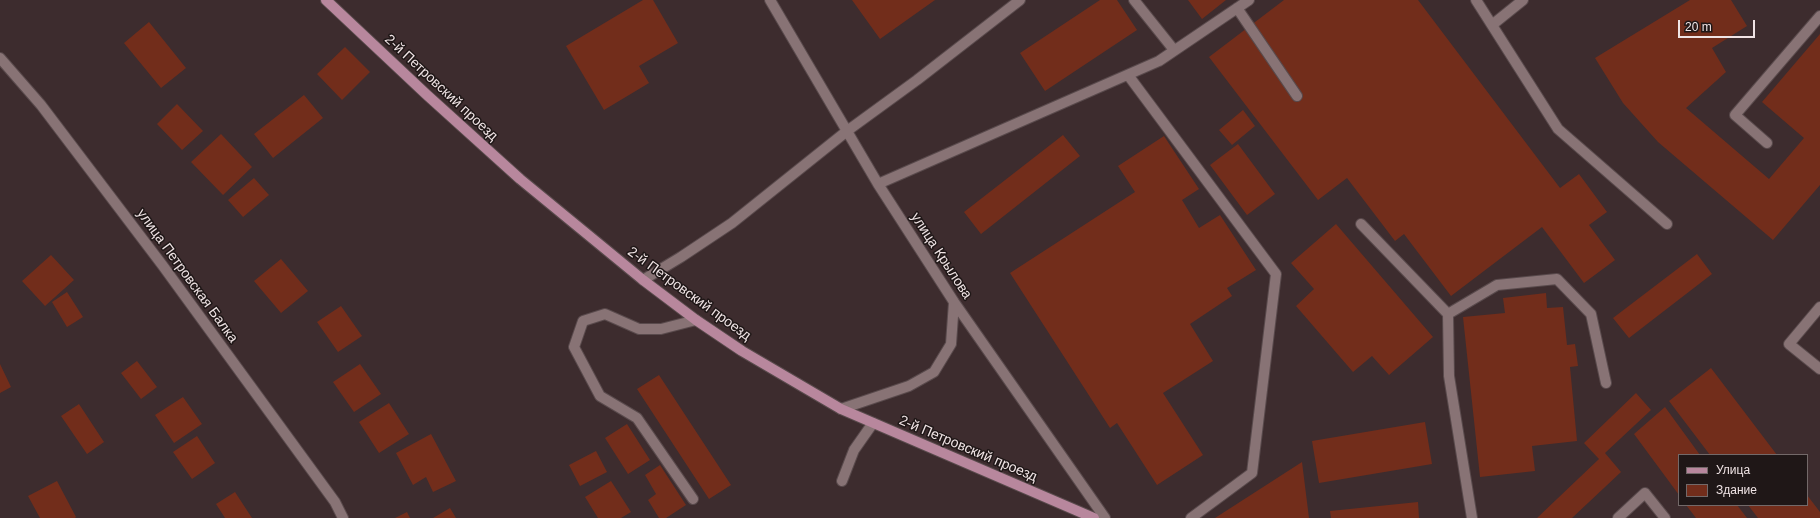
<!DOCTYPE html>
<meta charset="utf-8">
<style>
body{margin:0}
#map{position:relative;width:1820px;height:518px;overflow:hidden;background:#3d2c2e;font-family:Arial,sans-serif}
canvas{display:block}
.legend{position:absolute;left:1678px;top:454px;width:130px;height:52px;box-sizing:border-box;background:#1f1717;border:1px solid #736969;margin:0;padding:5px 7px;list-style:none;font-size:12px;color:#f0e4e5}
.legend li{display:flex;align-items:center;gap:8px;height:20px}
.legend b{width:20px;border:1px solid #736969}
.scale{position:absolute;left:1678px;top:20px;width:77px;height:18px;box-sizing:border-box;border:2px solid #f0e4e5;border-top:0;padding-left:5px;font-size:12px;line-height:14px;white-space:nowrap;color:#f0e4e5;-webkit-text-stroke:3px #1f1717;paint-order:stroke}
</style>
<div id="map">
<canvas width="1820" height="518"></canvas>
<ul class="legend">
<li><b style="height:5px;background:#b8879d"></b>Улица</li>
<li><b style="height:11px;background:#722d1b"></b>Здание</li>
</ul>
<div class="scale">20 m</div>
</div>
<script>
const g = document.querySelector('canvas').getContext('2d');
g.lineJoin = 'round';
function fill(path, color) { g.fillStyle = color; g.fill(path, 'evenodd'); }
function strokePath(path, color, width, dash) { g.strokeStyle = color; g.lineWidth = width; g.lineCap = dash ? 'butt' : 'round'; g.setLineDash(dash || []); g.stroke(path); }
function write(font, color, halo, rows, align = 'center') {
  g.font = font + ' Arial,sans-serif'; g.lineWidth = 3; g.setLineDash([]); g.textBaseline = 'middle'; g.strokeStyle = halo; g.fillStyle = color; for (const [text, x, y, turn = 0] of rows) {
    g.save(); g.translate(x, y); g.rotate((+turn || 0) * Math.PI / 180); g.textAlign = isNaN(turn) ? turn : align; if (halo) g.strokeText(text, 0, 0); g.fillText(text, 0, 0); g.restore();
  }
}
fill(new Path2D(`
 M643,0h10l25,43 -39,23 10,17 -45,27 -38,-64z
 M852,0h83l-55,39z
 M1100,0h17l20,30 -92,61 -25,-38z
 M1188,0h38l-24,19z
 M1284,0h134l142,188 19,-14 28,38 -18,13 26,35 -31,23 -42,-56 -91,69 -47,-62 -9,7 -48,-63 -29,22 -109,-143z
 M1690,0h41l16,26 -35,22 14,24 -40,36 83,71 35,-41 -42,-36 58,-68v151l-47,55 -115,-98 -35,-39 -28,-45z
 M149,22l37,46 -25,20 -37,-45z
 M345,47l25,25 -28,28 -25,-26z
 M304,95l19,23 -50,40 -19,-24z
 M177,104l26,27 -21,19 -25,-26z
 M1243,110l12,16 -23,19 -13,-15z
 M221,134l31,33 -29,28 -32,-33z
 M1063,135l17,21 -99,78 -17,-22z
 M1164,136l35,53 -17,11 17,28 21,-13 36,55 -29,18 5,8 -42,28 23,37 -50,32 40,62 -46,30 -40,-62 -7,5 -100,-155 125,-81 -17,-26z
 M1238,144l37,50 -28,21 -37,-50z
 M254,178l15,17 -26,22 -15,-17z
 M1336,224l97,113 -44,38 -17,-19 -19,16 -57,-66 18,-17 -23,-26z
 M1697,254l15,20 -83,64 -16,-20z
 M51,255l23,25 -29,26 -23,-25z
 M281,259l27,32 -27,22 -27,-32z
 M67,292l16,25 -16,10 -15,-25z
 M1546,293l1,15 16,-1 4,38 8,-1 3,22 -8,1 7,74 -45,5 3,25 -55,6 -17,-160 42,-4 -2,-15z
 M341,306l21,30 -24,16 -21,-30z
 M137,361l20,26 -16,12 -20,-26z
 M0,364l11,23 -11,6z
 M360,364l21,30 -27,18 -21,-30z
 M1711,368l66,87h-67l-41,-54z
 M659,375l72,110 -22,14 -72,-110z
 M1636,393l15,17 -46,43 16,19 -49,46h-35l62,-59 -15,-16z
 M183,397l19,27 -28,19 -19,-28z
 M389,403l20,31 -30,19 -20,-31z
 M79,404l25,38 -17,12 -26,-38z
 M1665,407l35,48h-21v40l-45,-61z
 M1425,422l7,42 -113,19 -7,-42z
 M627,424l23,36 -22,14 -23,-36z
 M431,434l25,47 -23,11 -7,-15 -13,8 -17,-32z
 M197,436l18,27 -23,16 -19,-27z
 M596,451l11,21 -27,14 -11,-21z
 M1302,462l7,56h-94z
 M660,465l26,40 -20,13h-7l-11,-18 8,-6 -11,-19z
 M57,481l19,36 -1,1h-35l-12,-22z
 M611,481l20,31 -10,6h-23l-13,-21z
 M235,492l17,26h-27l-9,-14z
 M1807,495l13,17v6h-62l-10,-13h59z
 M1418,502l1,16h-88l-1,-7z
 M1686,505h51l10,13h-51z
 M450,508l6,10h-23z
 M407,512l3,6h-15z`), '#722d1b');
const minor = new Path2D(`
 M770,0l108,184 76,118 151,216
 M1134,0l40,50
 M1476,0l82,129 109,95
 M1237,8l60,88
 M1492,25l31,-25
 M0,58l41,47 122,161 172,236 8,16
 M1128,75l148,199 -24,199 -61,45
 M1767,143l-32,-28 85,-99
 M878,184l281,-123 90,-61
 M1361,224l87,90 1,62 23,142
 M643,280l38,-23 51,-34 115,-92 70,-51 103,-80
 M1820,307l-31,37 31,25
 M1448,314l49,-29 60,-6 34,35 15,69
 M841,409l68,-23 25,-14 17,-28 3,-42
 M842,481l12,-31 19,-27
 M693,499l-56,-81 -37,-22 -26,-49 9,-26 22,-7 34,15h22l35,-9
 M1618,518l27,-25 20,25`);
const major = new Path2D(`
 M326,0l101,95 93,84 123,101 53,40 46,31 99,58 253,109`);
strokePath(minor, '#594a4c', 12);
strokePath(major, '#594a4c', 12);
strokePath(minor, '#887375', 10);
strokePath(major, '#b8879d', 10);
write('14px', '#f0e4e5', '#1f1717', [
 ["2-й Петровский проезд",441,88,43],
 ["улица Крылова",941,256,57],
 ["улица Петровская Балка",187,276,54],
 ["2-й Петровский проезд",689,294,36],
 ["2-й Петровский проезд",968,449,23]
]);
</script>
